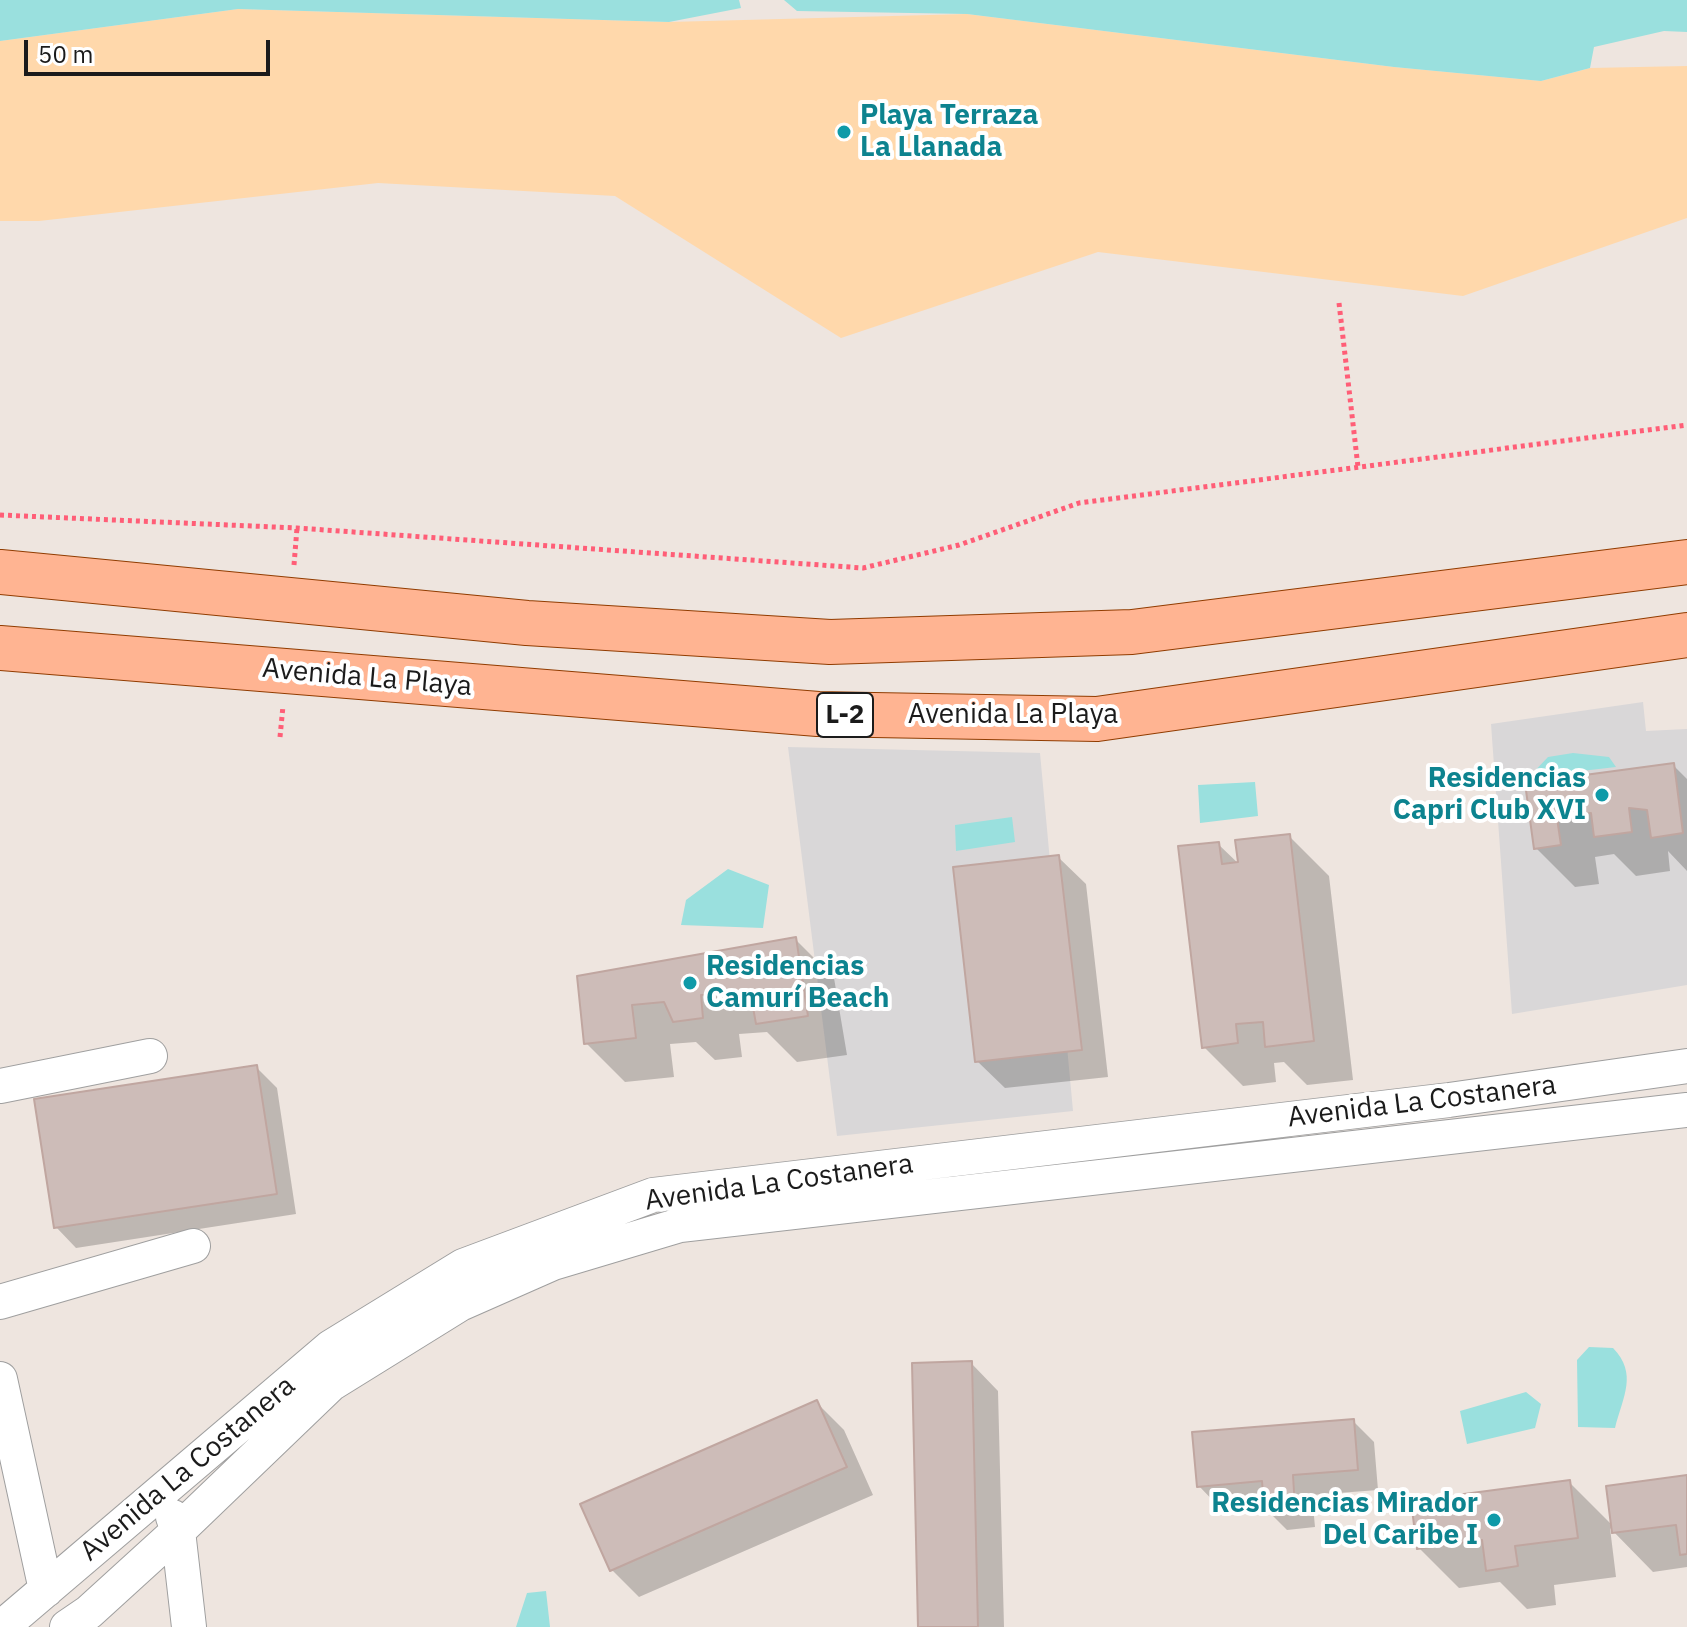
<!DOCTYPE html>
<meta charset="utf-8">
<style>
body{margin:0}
#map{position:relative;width:1687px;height:1627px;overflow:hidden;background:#eee5df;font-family:"IBM Plex Sans",sans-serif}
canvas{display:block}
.scale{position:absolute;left:24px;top:40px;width:246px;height:36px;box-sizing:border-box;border:4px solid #1b1b1b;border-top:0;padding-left:10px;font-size:24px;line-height:28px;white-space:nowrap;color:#1b1b1b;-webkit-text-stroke:6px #fff;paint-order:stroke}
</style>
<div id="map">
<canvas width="1687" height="1627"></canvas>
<div class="scale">50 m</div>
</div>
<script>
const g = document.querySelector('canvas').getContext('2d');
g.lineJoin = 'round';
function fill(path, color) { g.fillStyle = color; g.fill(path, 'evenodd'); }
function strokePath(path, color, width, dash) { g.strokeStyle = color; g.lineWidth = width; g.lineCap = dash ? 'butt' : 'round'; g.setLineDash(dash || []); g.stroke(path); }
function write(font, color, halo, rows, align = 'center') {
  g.font = font + ' "IBM Plex Sans",sans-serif'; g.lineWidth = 8; g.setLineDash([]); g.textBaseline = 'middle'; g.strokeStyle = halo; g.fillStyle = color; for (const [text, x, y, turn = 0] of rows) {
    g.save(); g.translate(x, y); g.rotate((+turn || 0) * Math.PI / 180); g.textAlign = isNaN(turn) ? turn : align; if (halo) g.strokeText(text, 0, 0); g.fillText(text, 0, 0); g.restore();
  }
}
fill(new Path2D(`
 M1643,702l3,29 41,-2v256l-175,29 -21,-290z
 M788,747l252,6 33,358 -236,25z`), '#d9d7d8');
fill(new Path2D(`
 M238,9l431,13 298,-8 427,53 147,14 49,-13 97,-2v152l-224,78 -365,-44 -257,86 -226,-142 -237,-13 -339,38h-39v-180z`), '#ffd8ab');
fill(new Path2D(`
 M0,0h739l2,8 -72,14 -431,-13 -238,32z
 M784,0h903v32l-23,-1 -70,16 -4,21 -49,13 -147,-14 -427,-53 -170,-3z
 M1573,753l36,4 7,10 -87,10 19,-20z
 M1255,782l3,34 -58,7 -2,-38z
 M1012,817l3,25 -59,9 -1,-26z
 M728,869l41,16 -6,43 -82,-3 5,-25z
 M1589,1347l24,1c25,26 10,48 2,80l-37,-1 -1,-67z
 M1526,1392l15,12 -6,24 -68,16 -7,-33z
 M546,1591l4,36h-34l11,-34z`), '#9ae0de');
fill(new Path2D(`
 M1673,765l14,14v92l-19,-20 2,20 -34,5 -22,-22 -19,3 4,27 -24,3 -39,-39 -9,-63z
 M1289,836l40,40 24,204 -46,5 -23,-23 -10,1 2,19 -33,4 -39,-39 14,-203 23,22z
 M1058,857l28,27 22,193 -103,11 -28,-27z
 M795,939l39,39 13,77 -50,7 -30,-30 -28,2 3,23 -27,3 -19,-18 -26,2 4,33 -49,5 -39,-39 -7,-66z
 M256,1067l21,21 19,126 -220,34 -20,-21z
 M971,1363l27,28 6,236h-84z
 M817,1403l27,27 29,65 -234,102 -27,-27z
 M1353,1421l21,21 4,48 -66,5 3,32 -28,3 -21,-21v-6l-47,4 -20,-21z
 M1687,1477v90l-34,5 -43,-44 6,49 -62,8 2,20 -29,4 -27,-27 -41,6 -40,-40 150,-66 44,44z`), '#0003');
const building = new Path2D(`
 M1674,763l9,70 -32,5 -4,-28 -18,-2 3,24 -38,5 -3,-24 -34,5 4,27 -27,4 -9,-66z
 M1290,834l24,207 -49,6 -2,-25 -27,2 2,19 -36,5 -24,-202 41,-4 3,22 16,-2 -3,-22z
 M1059,855l23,195 -107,12 -22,-195z
 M796,937l12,79 -52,8 -6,-33 -49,4 2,23 -30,4 -9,-20 -32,3 4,33 -52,6 -7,-68z
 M257,1065l20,129 -223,34 -20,-129z
 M972,1361l6,266h-60l-6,-264z
 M817,1400l30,67 -237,104 -30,-67z
 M1354,1419l4,51 -65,5 2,32 -31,3 -2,-29 -65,6 -5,-55z
 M1687,1475v79l-7,1 -4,-30 -64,8 -6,-47z
 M1570,1480l8,58 -63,8 3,20 -32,5 -4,-31 -65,9 -6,-48z`);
fill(building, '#cdbcb8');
strokePath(building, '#c0a6a0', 2);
const minor = new Path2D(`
 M0,1086l150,-30
 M0,1302l193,-56
 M0,1379l46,211
 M173,1517l5,14 11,96
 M2,1627l329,-280 132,-81 190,-71 796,-95 238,-34
 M67,1627l22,-15 89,-81 153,-147 129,-80 93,-41 127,-38 1007,-115`);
const major = new Path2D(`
 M0,572l527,51 303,19 302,-10 555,-70
 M0,648l818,66 279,5 590,-84`);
strokePath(minor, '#9f9f9f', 36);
strokePath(major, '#913c00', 46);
strokePath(new Path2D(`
 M1339,303l19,164
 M0,515l297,13 566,40 96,-23 120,-42 608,-78
 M294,565l3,-37
 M280,737l3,-31`), '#ff5e77', 5, [4, 4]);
strokePath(minor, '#fff', 34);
strokePath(major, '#ffb492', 44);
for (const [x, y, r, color] of [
 [844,132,8,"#0f9aa8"],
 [1602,795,8,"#0f9aa8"],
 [690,983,8,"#0f9aa8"],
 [1494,1520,8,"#0f9aa8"]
]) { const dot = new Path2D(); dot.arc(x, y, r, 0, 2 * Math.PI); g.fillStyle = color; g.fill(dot); strokePath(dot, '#fff', 3); }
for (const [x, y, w] of [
 [845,715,56]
]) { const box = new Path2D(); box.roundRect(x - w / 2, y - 22, w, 44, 6); g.fillStyle = '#fff'; g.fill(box); strokePath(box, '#1b1b1b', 2); }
write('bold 26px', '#1b1b1b', null, [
 ["L-2",845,715]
]);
write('bold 28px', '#0d838f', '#fff', [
 ["Playa Terraza",860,116],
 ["La Llanada",860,148],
 ["Residencias",1586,779,"right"],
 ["Capri Club XVI",1586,811,"right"],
 ["Residencias",706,967],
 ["Camurí Beach",706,999],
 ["Residencias Mirador",1478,1504,"right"],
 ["Del Caribe I",1478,1536,"right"]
], 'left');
write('28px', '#1b1b1b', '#fff', [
 ["Avenida La Playa",367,678,5],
 ["Avenida La Playa",1013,715],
 ["Avenida La Costanera",1422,1102,-7],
 ["Avenida La Costanera",779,1183,-8],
 ["Avenida La Costanera",188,1469,-40]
]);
</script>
